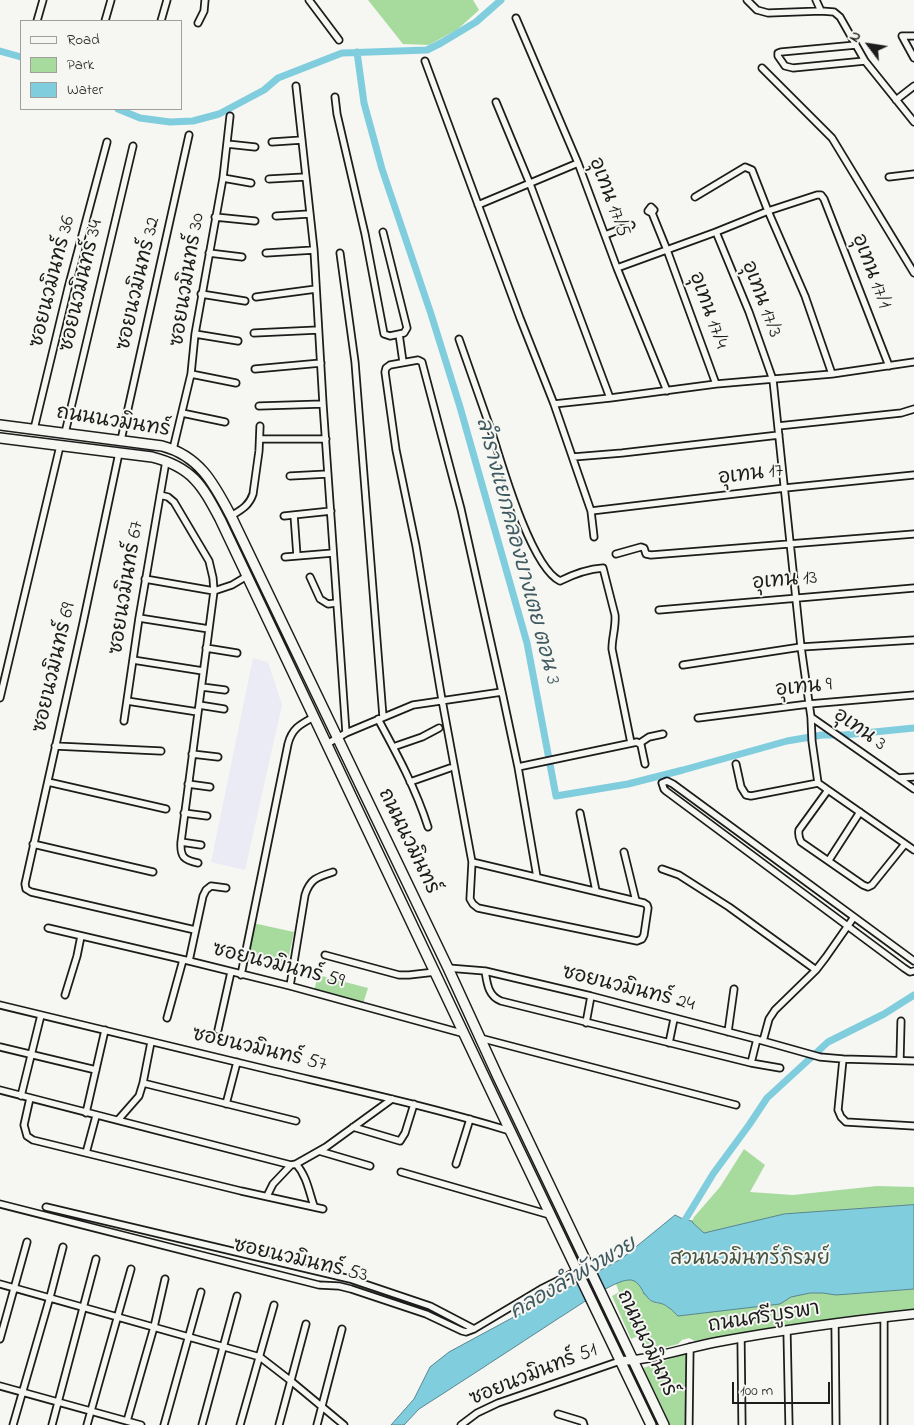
<!DOCTYPE html>
<meta charset="utf-8">
<style>
body{margin:0}
#map{position:relative;width:914px;height:1425px;overflow:hidden;background:#f6f6f2;font-family:"Indie Flower",sans-serif}
canvas{display:block}
.legend{position:absolute;left:20px;top:20px;width:162px;height:90px;box-sizing:border-box;background:#f6f6f2;border:1px solid #9f9f9c;margin:0;padding:6px 9px;list-style:none;font-size:15px;color:#1c1c1c}
.legend li{display:flex;align-items:center;gap:10px;height:25px}
.legend b{width:25px;border:1px solid #9f9f9c}
.north{position:absolute;left:844px;top:20px;width:50px;height:50px;-webkit-text-stroke:4px #f6f6f2;paint-order:stroke;rotate:301deg;font-size:14px;font-weight:700;line-height:20px;text-align:center;color:#1c1c1c}
.north::after{content:'';display:block;margin:auto;width:18px;height:22px;background:#1c1c1c;clip-path:polygon(50% 0,100% 100%,50% 72%,0 100%)}
.scale{position:absolute;left:732px;top:1382px;width:98px;height:22px;box-sizing:border-box;border:2px solid #1c1c1c;border-top:0;padding-left:6px;font-size:15px;line-height:18px;white-space:nowrap;color:#1c1c1c;-webkit-text-stroke:4px #f6f6f2;paint-order:stroke}
</style>
<div id="map">
<canvas width="914" height="1425"></canvas>
<ul class="legend">
<li><b style="height:6px;background:#f6f6f2"></b>Road</li>
<li><b style="height:14px;background:#a7db9e"></b>Park</li>
<li><b style="height:14px;background:#80cdde"></b>Water</li>
</ul>
<div class="north">N</div>
<div class="scale">100 m</div>
</div>
<script>
const g = document.querySelector('canvas').getContext('2d');
g.lineJoin = 'round';
function fill(path, color) { g.fillStyle = color; g.fill(path, 'evenodd'); }
function strokePath(path, color, width, dash) { g.strokeStyle = color; g.lineWidth = width; g.lineCap = dash ? 'butt' : 'round'; g.setLineDash(dash || []); g.stroke(path); }
function write(font, color, halo, rows, align = 'center') {
  g.font = font + ' "Indie Flower","Playpen Sans Thai",sans-serif'; g.lineWidth = 4; g.setLineDash([]); g.textBaseline = 'middle'; g.strokeStyle = halo; g.fillStyle = color; for (const [text, x, y, turn = 0] of rows) {
    g.save(); g.translate(x, y); g.rotate((+turn || 0) * Math.PI / 180); g.textAlign = isNaN(turn) ? turn : align; if (halo) g.strokeText(text, 0, 0); g.fillText(text, 0, 0); g.restore();
  }
}
fill(new Path2D(`
 M253,658l15,4 14,43 -37,165 -34,-8z`), '#eaebf4');
fill(new Path2D(`
 M368,0h105l6,10 -21,19 -29,16 -26,-1z
 M253,923l41,9 -7,33 -41,-10z
 M318,975l50,13 -5,16 -49,-13z
 M744,1149l21,16 -15,27 43,3 84,-9 37,1v124c-74,7 -147,17 -219,30l-6,-3 -7,2 -4,4 -27,7c-3,-8 -9,-8 -13,-15l-7,3 -19,-43 7,-4 -3,-8 2,-3 13,-2 61,-58 2,-4 26,-30z
 M688,1353l-1,72h-17l-27,-57z`), '#a7db9e');
const water = new Path2D(`
 M914,1205v84l-78,6 -13,-2h-13l-19,4 -11,7 -102,12c-3,-2 -5,-6 -9,-8 -10,-9 -16,-1 -24,-14h-1c-2,-6 -8,-15 -15,-14 -15,0 -55,29 -70,38 -46,30 -93,61 -140,91l-15,16h-13l23,-26 16,-32 19,-15 172,-93 54,-44 10,5 7,1 1,2 11,10 80,-19z`);
fill(water, '#80cdde');
strokePath(water, '#588690', 1);
strokePath(new Path2D(`
 M0,51l21,6
 M357,52l7,51 18,66 49,145 29,93 67,236 29,153 72,-12 55,-14 104,-29 35,-6h22l70,-7
 M118,109l22,9 30,4 23,-1 26,-7 45,-24 14,-12 64,-25 85,-3 14,-7 35,-21 25,-22
 M679,1227l6,-7 28,-46 36,-49 18,-27 61,-56 56,-28 30,-19`), '#80cdde', 7);
const minor = new Path2D(`
 M309,0l30,40
 M747,0l10,10 11,3 53,-2
 M816,0l5,11 13,1 6,5 25,44 49,61
 M516,18l62,145 39,105 50,123
 M37,21l6,-21
 M105,21l6,-21
 M161,21l6,-21
 M198,23l6,-12 1,-11
 M914,36h-12l12,22
 M856,45l-75,7 -3,1v3l7,10 8,2 72,-7
 M425,61l95,257 34,86 37,107 3,26
 M762,68l70,70 82,135
 M296,86l18,164 9,154 23,329
 M335,97l2,17 28,120 19,100 6,2 14,-3 3,-5 -24,-96
 M896,100l18,-14
 M496,102l34,82 80,214
 M272,142l30,-2
 M227,144l28,3
 M889,177l25,-3
 M223,178l28,5
 M269,179l36,-2
 M695,197l50,-30 7,3 16,41 37,85 27,78
 M478,205l100,-42
 M652,213l2,-3 -3,-3 -3,4 4,2 15,37 49,134
 M276,216l33,-2
 M215,217l40,4
 M716,232l33,80 24,68 28,267 10,70 1,24 6,42
 M605,235l26,-10
 M209,253l33,4
 M266,253l48,-3
 M340,253l15,109 28,355
 M617,268l99,-36 52,-21 49,-16h4l3,4 65,167
 M201,294l44,7
 M256,297l60,-8
 M254,333l64,-3
 M195,334l43,7
 M399,334l4,28
 M459,339c11,31 22,63 33,94 10,32 39,134 68,148 14,-7 27,-12 43,-13l12,47c1,12 -3,22 -3,34l19,94
 M255,369l66,-6
 M191,374l45,9
 M554,404l56,-6 106,-14 116,-10 82,-12
 M259,406l64,-2
 M182,413l43,9
 M778,426l123,-13 13,-4
 M34,429l34,-141 39,-146
 M65,433l68,-287
 M260,439h66
 M121,440l68,-305
 M173,449l18,-75 4,-40 28,-156 7,-62
 M119,453l-36,170 -58,261 1,5 5,3 164,38
 M573,457l49,-4 157,-18
 M290,476l38,-2
 M160,495l8,2 6,5 35,59 4,17 1,13 -33,251c-1,15 3,18 17,21
 M591,511l194,-23 129,-13
 M294,515l3,41
 M231,516c10,-6 18,-10 22,-22l6,-43 1,-25
 M284,516l47,-5
 M616,554l25,-7 3,1 2,6 5,1 263,-21
 M285,557l48,-4
 M310,577l10,22 8,5 8,-1
 M145,579l69,12 18,-6 15,-9
 M659,610l255,-22
 M139,618l70,11
 M206,648l31,5
 M133,660l70,11
 M683,665l118,-18 113,-7
 M202,687l23,3
 M0,698l60,-252
 M127,701l71,11
 M199,705l25,4
 M811,717l103,72
 M698,718l111,-14 105,-9
 M378,719c19,35 38,70 50,108
 M124,721l15,-103 27,-157
 M640,743l9,-6 14,-3
 M327,744l19,-11 67,-28 89,-13
 M55,746l106,5
 M393,747l29,-10 17,-9
 M192,754l26,3
 M736,764l5,23 5,8 5,1 67,-13 96,67
 M518,767l119,-25 4,3 4,19
 M898,778l16,-1
 M48,782l118,27
 M410,782l40,-14
 M188,784l22,3
 M828,790l-29,40c-1,5 0,8 2,12l62,43 5,2 4,-2 33,-41
 M184,813l23,3
 M580,813l16,78
 M181,842l20,3
 M33,844l120,28
 M624,852l12,49
 M829,860l31,-48
 M472,862l172,41 3,2 1,3 -4,27 -2,4 -5,2 -159,-33 -5,-4 -3,-5 2,-37 -30,-162 -26,-154 -20,-96 -11,-78 1,-4 4,-3 28,-5 4,2 1,4 38,143 41,183 16,75 19,110
 M662,869l17,6 50,32 87,63
 M48,928l141,33 101,25 175,48
 M325,955l74,20h10l26,-3
 M189,961l14,-65 3,-6 5,-4 15,2
 M914,961l-241,-177 -6,-3 -5,2 2,6 2,2 238,177 6,4 4,-1
 M448,968l37,3 106,25 172,45 57,16 23,2 71,2
 M485,971c2,12 3,25 16,30l250,62 29,5
 M241,975l47,-231c4,-16 13,-20 26,-27
 M290,986l15,-91c5,-16 12,-18 28,-23
 M65,995l12,-39 4,-20
 M0,1005c87,21 174,42 261,63 84,20 167,38 249,63
 M167,1018l16,-58
 M586,1023l5,-27
 M218,1030l13,-58
 M728,1032l6,-43
 M480,1038l256,67
 M763,1041l6,-22 6,-9 41,-40 10,-13 28,-40
 M669,1043l5,-24
 M0,1047l96,23
 M843,1059l-5,51 3,7 5,5 68,4
 M900,1060l1,-39
 M751,1063l6,-24
 M143,1083l153,38
 M0,1090l291,75
 M21,1096l20,-81
 M30,1098l-6,27 3,11 6,4 208,51 82,18
 M226,1104l11,-42
 M86,1113l19,-83
 M118,1120l21,-24 4,-13 8,-41
 M353,1127l47,14 5,-8 9,-29
 M319,1151l51,15
 M86,1153l10,-37
 M296,1164c11,12 13,28 18,42
 M456,1164l14,-45
 M401,1172l149,43
 M267,1196l6,-12 18,-19 5,-1 30,-17 66,-48
 M0,1204l319,81 20,1 12,3 75,25 36,17 4,1 8,-3 67,-40 36,-18
 M46,1207l304,72 80,27 44,23
 M0,1284l260,73 31,24 53,44
 M835,1324l1,101
 M787,1331l2,94
 M741,1338l1,87
 M0,1339l27,-97
 M0,1386l141,39
 M558,1414l23,7 2,1 1,3
 M127,1421l27,-94 11,-48
 M13,1425l37,-128 13,-50
 M52,1425l44,-166
 M87,1425l44,-156
 M164,1425l37,-133
 M202,1425l35,-129
 M240,1425l34,-120
 M279,1425l27,-101
 M317,1425l25,-96
 M461,1425l16,-12 21,-10 122,-42
 M689,1425l1,-78
 M884,1425v-108`);
const tertiary = new Path2D(`
 M620,1361c32,-1 65,-13 97,-19 65,-12 131,-21 197,-28`);
const secondary = new Path2D(`
 M0,425l162,21c38,10 52,38 69,70l217,452 50,109 166,348
 M0,438l152,19c40,10 50,28 68,62l273,576 158,330`);
strokePath(minor, '#1c1c1c', 9);
strokePath(tertiary, '#1c1c1c', 11);
strokePath(secondary, '#1c1c1c', 12);
strokePath(minor, '#f6f6f2', 5.5);
strokePath(tertiary, '#f6f6f2', 8);
strokePath(secondary, '#f6f6f2', 9);
write('20px', '#1c1c1c', '#f6f6f2', [
 ["อุเทน 17/5",608,198,69],
 ["อุเทน 17/1",870,272,69],
 ["ซอยนวมินทร์ 30",189,280,-81],
 ["ซอยนวมินทร์ 36",54,282,-76],
 ["ซอยนวมินทร์ 32",140,284,-77],
 ["ซอยนวมินทร์ 34",83,286,-77],
 ["อุเทน 17/3",760,300,69],
 ["อุเทน 17/4",707,311,70],
 ["ถนนนวมินทร์",113,423,9],
 ["อุเทน 17",751,476,-7],
 ["อุเทน 13",785,582,-5],
 ["ซอยนวมินทร์ 67",128,588,-81],
 ["ซอยนวมินทร์ 69",56,668,-77],
 ["อุเทน 9",804,689,-6],
 ["อุเทน 3",859,731,35],
 ["ถนนนวมินทร์",407,842,64],
 ["ซอยนวมินทร์ 59",278,967,14],
 ["ซอยนวมินทร์ 24",628,990,14],
 ["ซอยนวมินทร์ 57",259,1051,13],
 ["ซอยนวมินทร์ 53",300,1262,13],
 ["ถนนศรีบูรพา",764,1319,-9],
 ["ถนนนวมินทร์",645,1344,65],
 ["ซอยนวมินทร์ 51",534,1376,-22]
]);
write('20px', '#465543', '#f6f6f2', [
 ["สวนนวมินทร์ภิรมย์",750,1261]
]);
write('italic 21px', '#3f5a60', '#f6f6f2', [
 ["ลำรางแยกคลองบางเตย ตอน 3",516,551,75],
 ["คลองลำพังพวย",574,1280,-30]
]);
</script>
